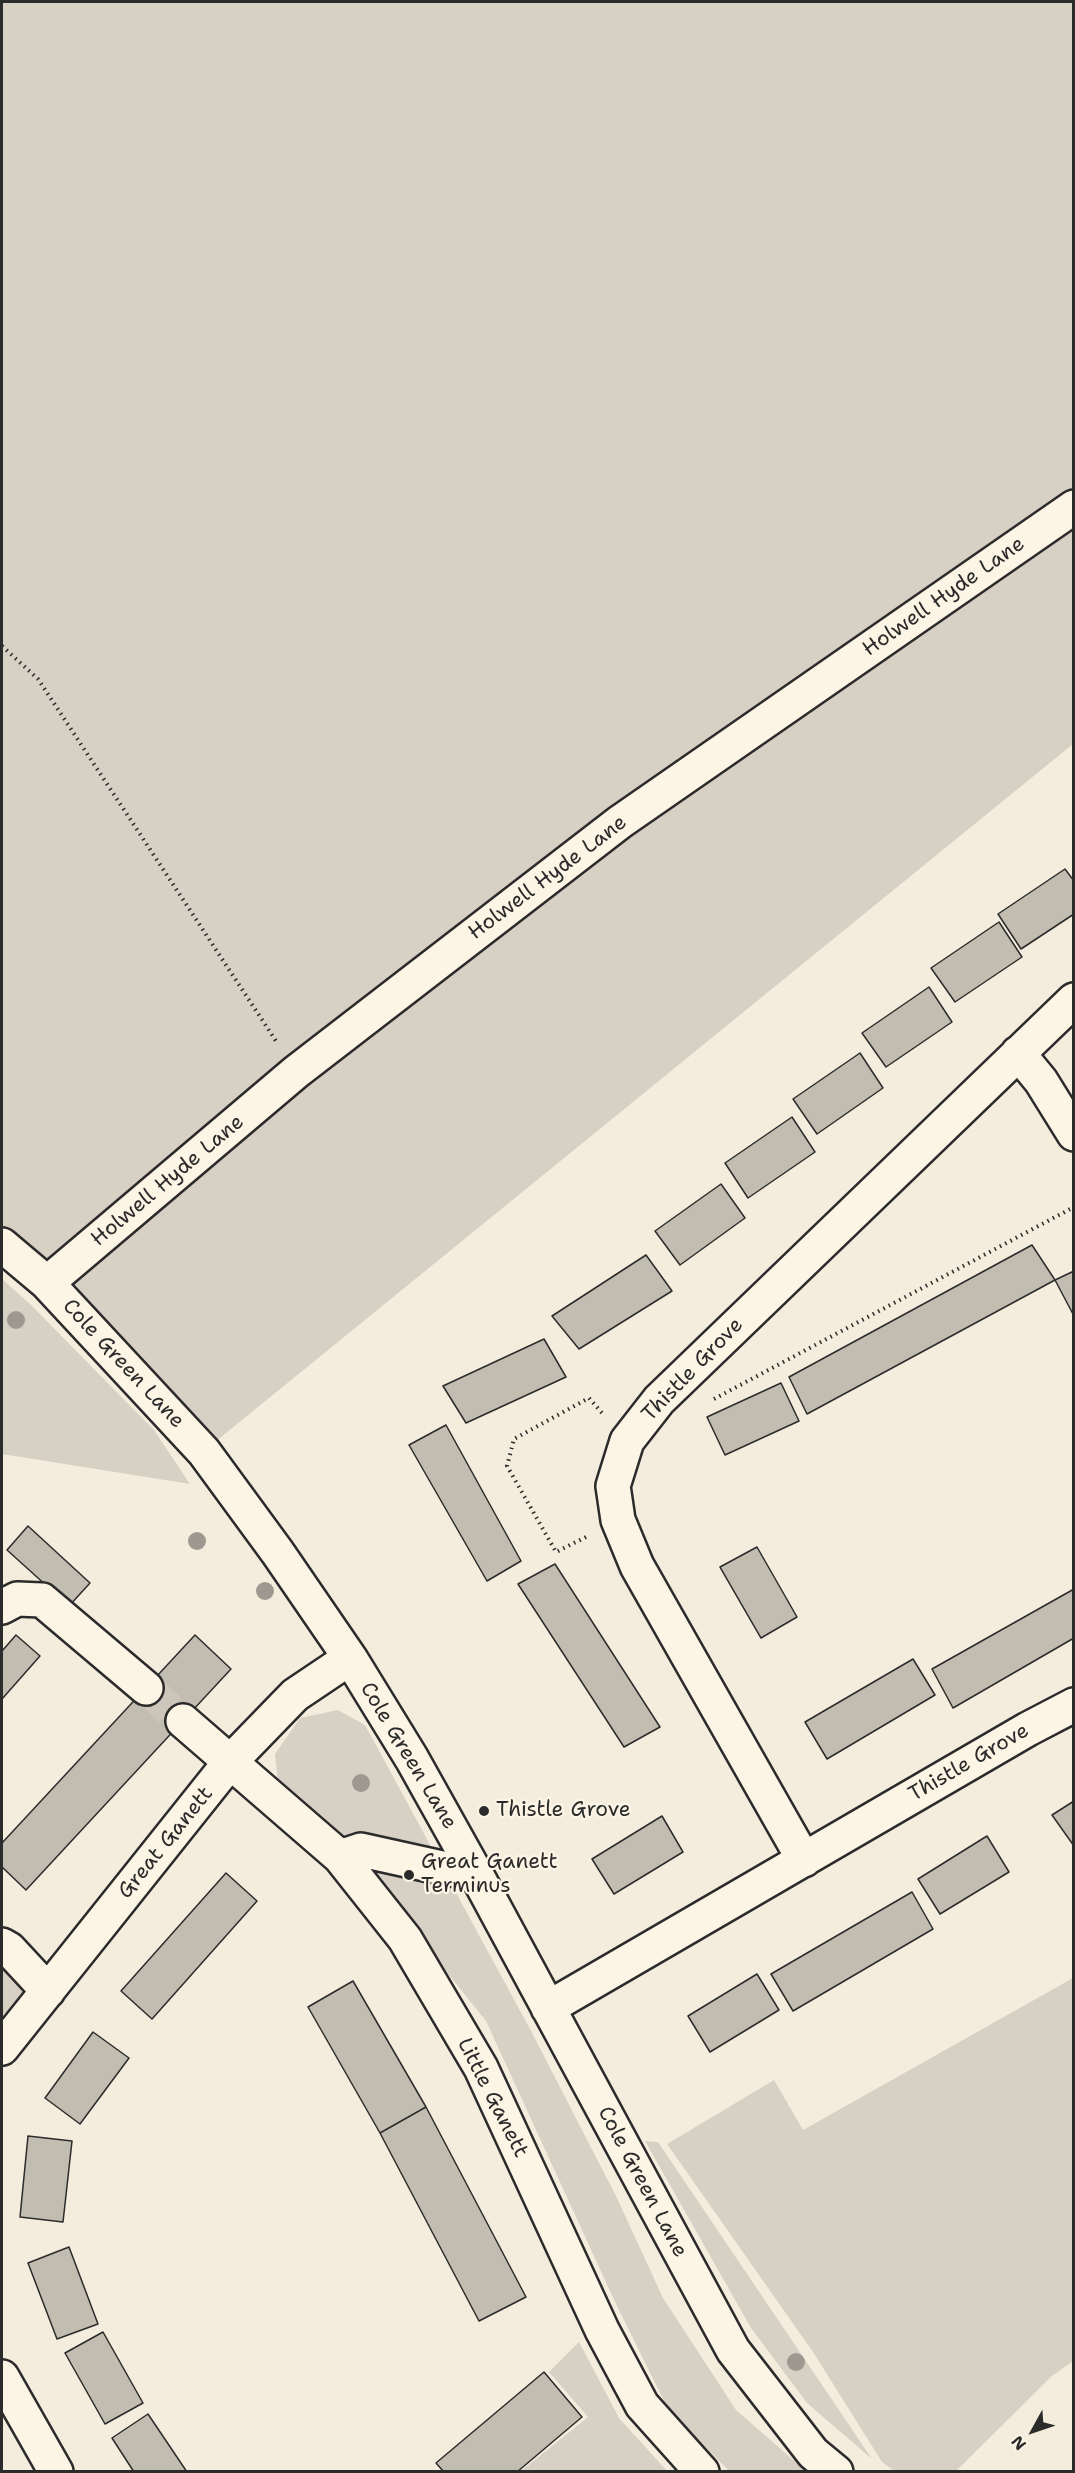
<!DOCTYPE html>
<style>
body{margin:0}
#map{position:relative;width:1075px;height:2473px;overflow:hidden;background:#f4edde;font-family:"Shantell Sans",sans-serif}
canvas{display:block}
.frame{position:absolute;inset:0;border:3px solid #2b2b2b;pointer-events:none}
.north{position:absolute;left:1003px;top:2401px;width:60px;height:60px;-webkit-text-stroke:4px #fcf5e5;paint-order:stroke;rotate:230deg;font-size:16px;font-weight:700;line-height:24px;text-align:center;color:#2b2b2b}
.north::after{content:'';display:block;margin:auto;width:21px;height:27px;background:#2b2b2b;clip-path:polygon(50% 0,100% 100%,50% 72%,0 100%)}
</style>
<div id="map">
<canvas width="1075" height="2473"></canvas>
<div class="frame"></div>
<div class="north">N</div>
</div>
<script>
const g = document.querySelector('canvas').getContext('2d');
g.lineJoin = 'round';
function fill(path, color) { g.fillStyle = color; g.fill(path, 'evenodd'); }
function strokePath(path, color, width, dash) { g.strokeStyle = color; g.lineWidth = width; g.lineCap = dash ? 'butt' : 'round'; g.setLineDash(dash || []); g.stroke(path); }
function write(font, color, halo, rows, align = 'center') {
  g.font = font + ' "Shantell Sans",sans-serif'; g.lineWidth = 4.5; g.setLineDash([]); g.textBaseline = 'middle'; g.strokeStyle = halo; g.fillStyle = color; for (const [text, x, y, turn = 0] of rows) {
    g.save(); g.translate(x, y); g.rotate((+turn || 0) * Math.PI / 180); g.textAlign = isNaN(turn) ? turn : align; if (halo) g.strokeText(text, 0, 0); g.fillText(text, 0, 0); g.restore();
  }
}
fill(new Path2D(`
 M2,2h1071v742l-858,698 -179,-184 -34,-30z
 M2,1279l28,25 124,126 36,54 -188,-30z
 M338,1710l27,15 165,304 86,167 47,102 73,112 70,61h-77l-61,-62 -52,-105 -130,-283 -113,-141 -94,-89 -4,-37 25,-36z
 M2,1945l46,46 -46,57z
 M1073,1978v383l-21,15 -96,95h-62l-12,-9 -69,-110 -146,-208 107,-64 29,50z
 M645,2141l13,1 214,317 -65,-56 -56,-75z
 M579,2342l40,76 48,53h-146l67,-54 -39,-45z`), '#d6d1c4');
const building = new Path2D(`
 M1065,869l9,12v33l-53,35 -23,-35z
 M999,922l23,35 -67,45 -24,-34z
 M929,987l23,35 -66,45 -24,-34z
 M860,1053l23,35 -66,46 -24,-35z
 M792,1117l23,35 -67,46 -23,-35z
 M721,1184l24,34 -65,47 -25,-34z
 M1032,1245l23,35 -248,134 -18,-37z
 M646,1255l26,36 -93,58 -27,-33z
 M1074,1271v45l-19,-36z
 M544,1339l22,38 -100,46 -23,-37z
 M781,1383l18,38 -74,34 -18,-38z
 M446,1425l75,136 -34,20 -78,-136z
 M28,1526l62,57 -21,23 -62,-56z
 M757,1547l40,70 -36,21 -41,-71z
 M555,1564l105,163 -36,20 -106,-163z
 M1074,1589v49l-121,70 -21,-39z
 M16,1635l24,21 -38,43v-48z
 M195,1635l36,34 -205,221 -24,-23v-24z
 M913,1659l22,36 -108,64 -22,-37z
 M1074,1801v45l-22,-31z
 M662,1816l21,36 -69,42 -22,-35z
 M987,1836l22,36 -69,42 -22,-35z
 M226,1873l31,28 -105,118 -31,-28z
 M912,1892l21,37 -140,82 -22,-37z
 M757,1974l22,36 -69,42 -22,-36z
 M353,1981l73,126 -46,26 -72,-126z
 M93,2032l36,26 -49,66 -35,-26z
 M426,2107l100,190 -47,24 -99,-188z
 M28,2136l44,5 -9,81 -43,-5z
 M69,2247l29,77 -41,15 -29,-76z
 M103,2332l40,71 -38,21 -40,-71z
 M544,2372l38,45 -65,55h-73l-8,-9z
 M148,2414l39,58h-53l-22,-34z`);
fill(building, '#c2bdb1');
strokePath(building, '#2b2b2b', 1.5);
strokePath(new Path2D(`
 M146,1688l37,33`), '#ccc6ba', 33, [33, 16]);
const minor = new Path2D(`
 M1018,1053l23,28 33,53
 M2,1245l45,38 157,169 74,101 72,105 62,101 62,111 259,480 80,103 23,19
 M47,1283l249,-211 324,-250 454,-315
 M2,1607l15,-8 25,1 104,88
 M183,1721l157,136 65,82 76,129 121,262 40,75 60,67
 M340,1857l21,-7 86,19 27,1
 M804,1860l-167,-294 -19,-46 -5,-34 14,-45 32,-41 415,-400
 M2,1945l7,4 39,42
 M548,2008l480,-279 46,-24
 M2,2048l228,-286 65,-67 55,-37
 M2,2377l54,95`);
strokePath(minor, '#2b2b2b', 38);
strokePath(new Path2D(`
 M2,646l36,33 238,362
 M714,1399l360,-192
 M586,1537l-30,15 -49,-86 7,-27 75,-41 13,15`), '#2b2b2b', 4, [1.5, 4.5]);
strokePath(minor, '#fcf5e5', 33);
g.fillStyle = '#9d9990';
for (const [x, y] of [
 [16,1320],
 [197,1541],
 [265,1591],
 [361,1783],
 [796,2362]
]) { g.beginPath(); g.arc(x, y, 9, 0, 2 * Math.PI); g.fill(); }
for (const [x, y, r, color] of [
 [484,1811,6,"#2b2b2b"],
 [409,1875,6,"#2b2b2b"]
]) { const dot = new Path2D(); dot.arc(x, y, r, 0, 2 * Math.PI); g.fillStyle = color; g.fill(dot); strokePath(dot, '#fcf5e5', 2); }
write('21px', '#2b2b2b', '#fcf5e5', [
 ["Holwell Hyde Lane",944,597,-35],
 ["Holwell Hyde Lane",548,878,-37],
 ["Holwell Hyde Lane",168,1181,-40],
 ["Cole Green Lane",123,1364,47],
 ["Thistle Grove",693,1370,-46],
 ["Cole Green Lane",408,1756,59],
 ["Thistle Grove",969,1763,-30],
 ["Great Ganett",166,1843,-51],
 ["Little Ganett",492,2098,63],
 ["Cole Green Lane",642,2182,62]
]);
write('21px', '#2b2b2b', '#fcf5e5', [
 ["Thistle Grove",496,1811],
 ["Great Ganett",421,1863],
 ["Terminus",421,1887]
], 'left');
</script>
